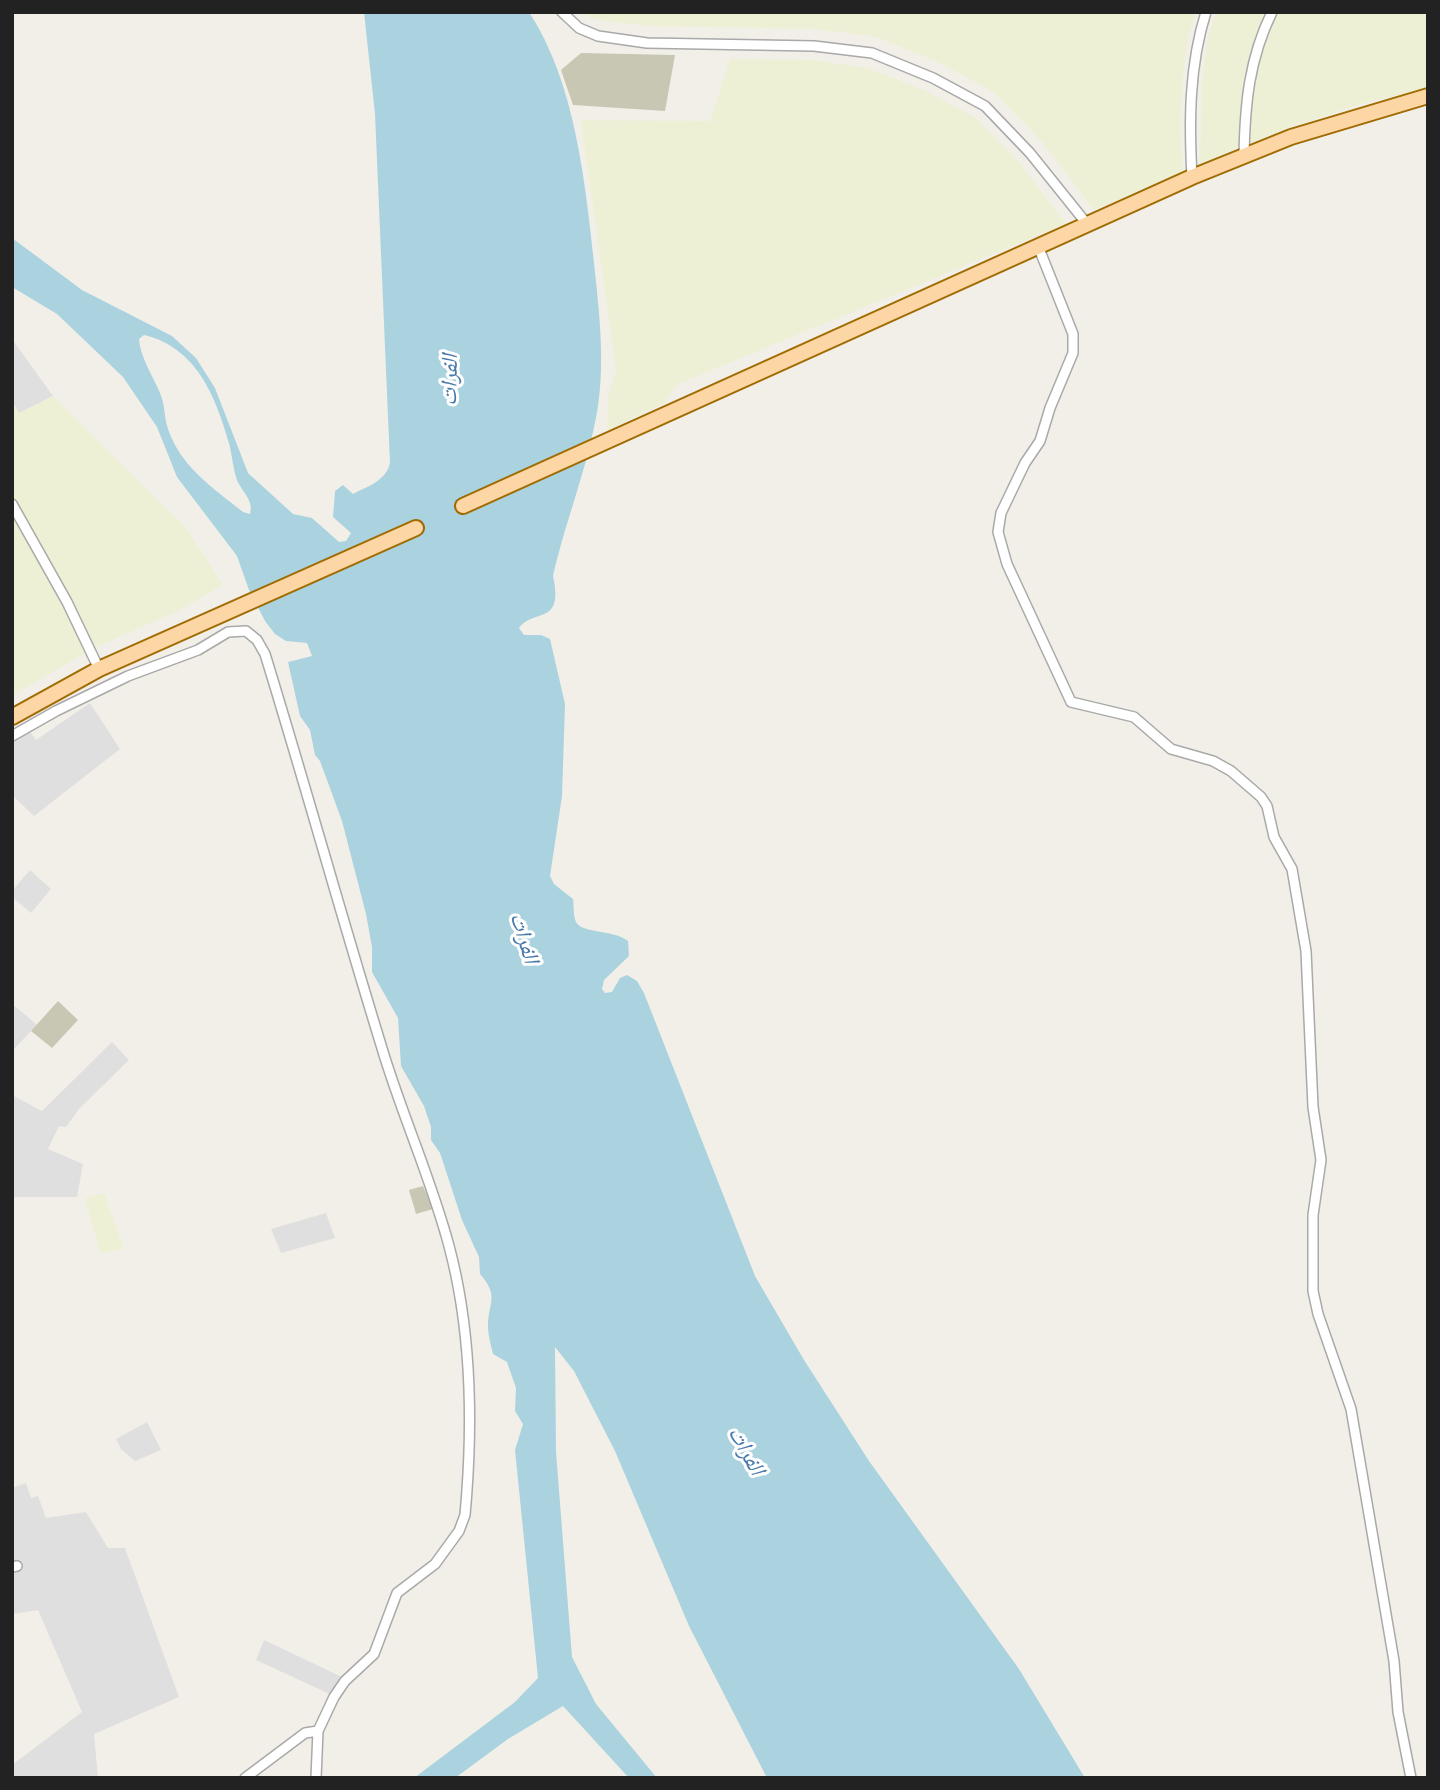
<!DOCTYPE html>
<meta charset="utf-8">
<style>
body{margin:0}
#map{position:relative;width:1440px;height:1790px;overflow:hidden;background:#f2efe9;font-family:"Open Sans",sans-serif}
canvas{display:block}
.frame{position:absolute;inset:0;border:14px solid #222;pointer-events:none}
</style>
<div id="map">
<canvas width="1440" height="1790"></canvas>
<div class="frame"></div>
</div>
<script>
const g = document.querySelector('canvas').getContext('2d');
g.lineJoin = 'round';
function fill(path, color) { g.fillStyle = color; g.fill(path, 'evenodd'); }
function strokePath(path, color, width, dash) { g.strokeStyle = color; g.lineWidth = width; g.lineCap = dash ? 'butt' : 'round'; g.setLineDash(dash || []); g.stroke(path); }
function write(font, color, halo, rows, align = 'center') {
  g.font = font + ' "Open Sans","Noto Naskh Arabic",sans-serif'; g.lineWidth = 6; g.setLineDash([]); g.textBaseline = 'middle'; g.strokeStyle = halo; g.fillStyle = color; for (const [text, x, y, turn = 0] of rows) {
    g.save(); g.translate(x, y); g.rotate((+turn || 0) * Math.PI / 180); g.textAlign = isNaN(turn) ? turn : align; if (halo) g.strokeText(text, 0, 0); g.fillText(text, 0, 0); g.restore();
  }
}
fill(new Path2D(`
 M12,339l41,57 -34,18 -7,-13z
 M90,703l30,46 -86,67 -22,-21v-52l17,-12 7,9z
 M30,870l21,19 -20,24 -19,-16v-6z
 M15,1006l22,19 -24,25 -1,-40z
 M112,1042l17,18 -50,49 -13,18 -7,-1 -11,23 35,15 -6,33h-65v-102l30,16z
 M326,1213l9,25 -54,15 -10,-24z
 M147,1422l14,28 -26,11 -14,-12 -5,-10z
 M26,1483l5,15 7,-2 8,22 40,-6 22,36h17l54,149 -85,37 4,44h-86v-13l70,-53 -44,-102 -26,4v-126z
 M264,1640l80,38 -12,17 -76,-35z`), '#e0dfdf');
fill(new Path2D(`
 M581,53l94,2 -10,56 -92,-6 -12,-35z
 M58,1001l20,19 -26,28 -21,-17z
 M423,1186l10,23 -17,5 -7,-24z`), '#c7c7b4');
fill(new Path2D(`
 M579,12h617l-7,21 -6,45 -3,49 3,45 -89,38 -52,-68 -47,-49 -55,-30 -64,-26 -60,-8 -168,-3 -50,-6z
 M1216,12h212v78l-64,13 -93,32 -71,29 2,-84 6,-43z
 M730,59l83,1 55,8 58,23 50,27 43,44 47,62 -388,160 -15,20 -56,26 1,-34 8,-26 -35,-250 129,1z
 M53,396l133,132 37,57 -47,27 -82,36 -82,48v-295l7,12z
 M104,1193l20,56 -24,4 -15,-55z`), '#eef0d5');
fill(new Path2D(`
 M364,12h165c46,70 56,169 65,251 5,47 11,96 4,143 -9,58 -32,113 -45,170 11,50 -19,32 -34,52l5,7h17l9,4 15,65 -3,92 -12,80 4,8 19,15c1,7 0,16 3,23 6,12 37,7 52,19l1,15 -25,24 -2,9 3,4 7,-1 8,-14 7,-3 10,6 7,12 111,283 49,84 65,101 150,208 66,109h-318l-78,-152 -74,-175 -41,-80 -19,-24 1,105 16,205 24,47 61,74h-28l-66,-72 -55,33 -53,39h-41l101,-76 23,-24 -23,-228 8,-26 -8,-13 1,-23 -9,-26 -14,-8c-2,-9 -5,-19 -5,-28 0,-24 12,-29 -8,-52l-1,-17 -17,-37 -22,-67 -9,-13v-13l-7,-21 -23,-40 -3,-48 -26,-46v-25l-6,-33 -24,-93 -22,-60 -5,-6 -5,-25 -10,-14 -12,-54 24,-6 -5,-13 -21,-2 -11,-7 -10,-13 -16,-31 -12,-34 -60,-79 -20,-50 -34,-50 -66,-63 -45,-27v-49l70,52 90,46 24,22 19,30 33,85 45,41 19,4 27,24 7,-1 5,-8 -18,-16 2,-26 8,-6 10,9c15,-8 33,-13 37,-31l-15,-349zM144,335c52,12 72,62 85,108 3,12 4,25 8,37 5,12 17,20 13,34l-7,-2c-30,-24 -62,-45 -75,-83 -4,-12 -3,-25 -8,-36 -7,-17 -20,-36 -21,-54z`), '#aad3df');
const minor = new Path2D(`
 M562,12l17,16 19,8 49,7 167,3 58,7 61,25 52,28 45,47 57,71
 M1244,155c1,-51 5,-96 28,-143
 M1192,177c-3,-55 -3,-111 14,-165
 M1038,246l35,88v19l-23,55 -10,33 -15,22 -24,50 -3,19 9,32 64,138 63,15 37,32 42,12 18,10 30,26 6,9 7,31 18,32 14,82 7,156 8,53 -8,55v76l5,23 33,95 43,252 4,51 13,66
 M12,504l55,98 32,67
 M12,736l44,-25 72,-35 70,-26 30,-18 18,-1 11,9 8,14c40,130 76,261 116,391 20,68 50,133 68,201 23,86 24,181 16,269l-6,16 -24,33 -38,29 -23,61 -29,27 -11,16 -16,34 -2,47
 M12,1567l5,-1
 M245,1778l60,-45 13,-2`);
const primary = new Path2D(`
 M463,506l729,-329 99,-40 137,-41
 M12,717l87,-48 317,-141`);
strokePath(minor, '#a9a9a9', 12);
strokePath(primary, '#a06b00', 18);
strokePath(minor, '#fff', 9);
strokePath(primary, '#fcd6a4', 14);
write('italic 23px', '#4a7aab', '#fff', [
 ["الفرات",450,380,-89],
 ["الفرات",524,938,73],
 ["الفرات",746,1451,61]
]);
</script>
